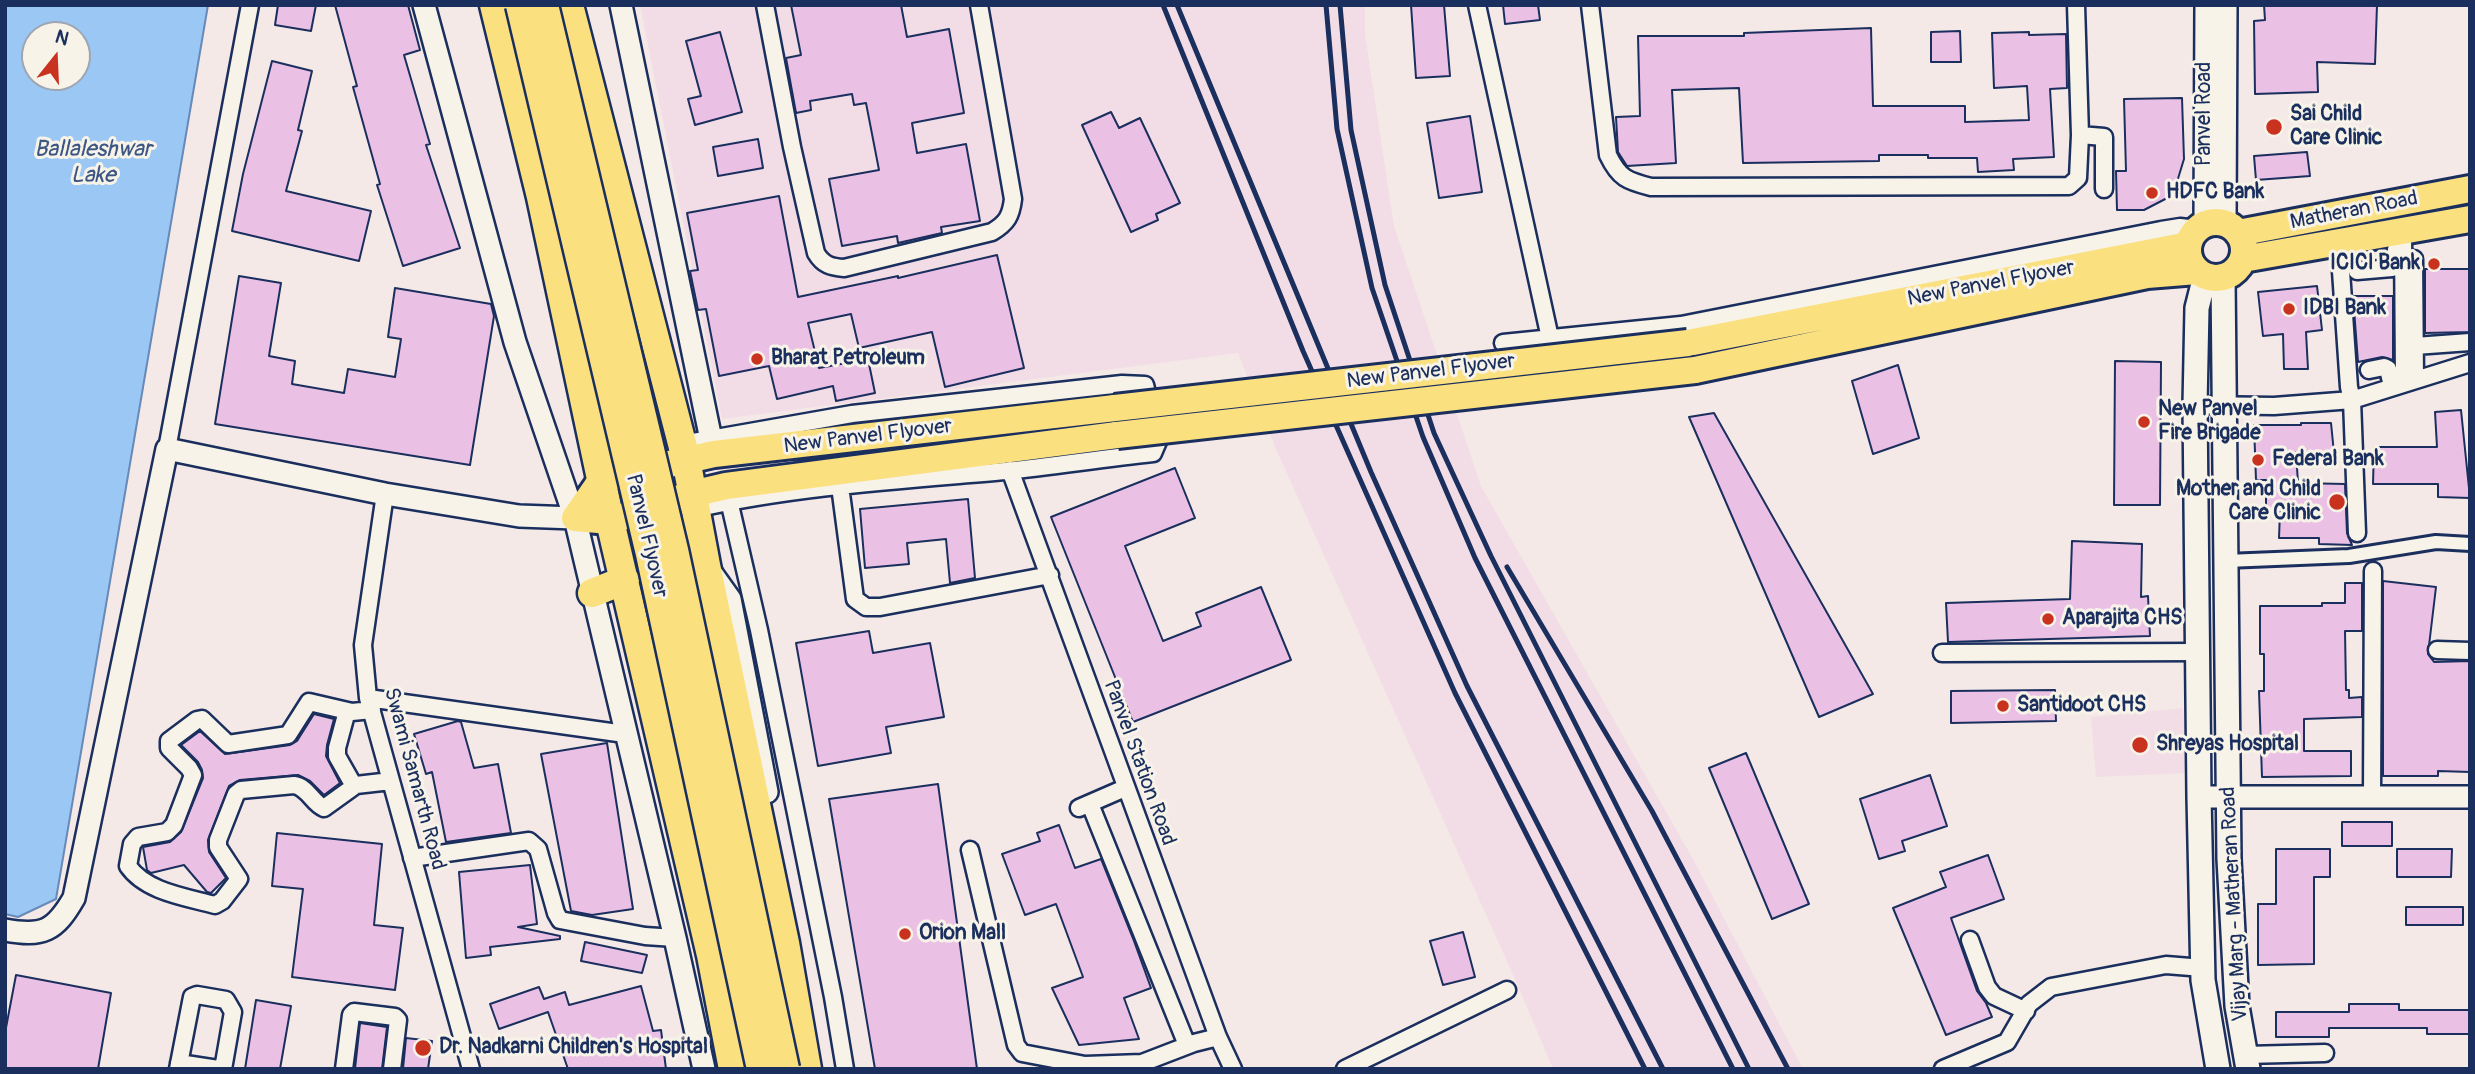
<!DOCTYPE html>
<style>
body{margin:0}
#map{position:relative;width:2475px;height:1074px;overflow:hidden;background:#f5e9e7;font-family:Pangolin,sans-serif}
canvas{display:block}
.frame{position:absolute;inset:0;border:7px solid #1b2f5e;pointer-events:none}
.north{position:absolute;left:21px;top:21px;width:70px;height:70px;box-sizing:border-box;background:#f7f3e8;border:2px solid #9fa5b1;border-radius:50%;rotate:18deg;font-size:19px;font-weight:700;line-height:28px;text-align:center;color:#1b2f5e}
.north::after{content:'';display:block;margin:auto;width:24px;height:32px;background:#c8321e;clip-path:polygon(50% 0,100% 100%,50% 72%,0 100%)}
</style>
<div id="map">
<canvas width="2475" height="1074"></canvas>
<div class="frame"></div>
<div class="north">N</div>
</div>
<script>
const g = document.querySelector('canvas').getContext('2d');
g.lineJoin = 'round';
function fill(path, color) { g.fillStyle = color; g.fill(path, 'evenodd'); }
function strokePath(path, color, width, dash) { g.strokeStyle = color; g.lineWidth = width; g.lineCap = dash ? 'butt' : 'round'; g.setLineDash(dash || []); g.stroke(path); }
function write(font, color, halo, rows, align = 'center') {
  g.font = font + ' Pangolin,sans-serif'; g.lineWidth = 6; g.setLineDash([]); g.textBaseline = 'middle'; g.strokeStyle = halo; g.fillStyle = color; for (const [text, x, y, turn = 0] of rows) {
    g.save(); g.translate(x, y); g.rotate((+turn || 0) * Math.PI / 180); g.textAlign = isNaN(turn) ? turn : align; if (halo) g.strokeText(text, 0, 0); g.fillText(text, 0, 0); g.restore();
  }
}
fill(new Path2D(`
 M640,5h725v29l29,192 87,260 212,373 110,210h-250l-39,-92 -239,-530 -37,-94 -516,66z
 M2183,708l7,65 -94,4 -5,-60z`), '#f2dde6');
const water = new Path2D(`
 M5,5h203l-152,894 -38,18 -13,-3zM35,35h42v42h-42z`);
fill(water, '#9ac7f4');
strokePath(water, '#678ab8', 2);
const building = new Path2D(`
 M278,5h38l-5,26 -36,-6z
 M335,5h73l12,45 -16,5 26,89 -4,1 34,103 -57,18 -26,-81 3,-1 -27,-97 4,-1z
 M791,5h110l6,32 42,-8 15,84 -52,10 5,30 49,-9 14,77 -39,6 1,6 -44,10 -1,-7 -55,10 -13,-67 50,-9 -13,-67 -12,2 -2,-11 -42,7 1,9 -15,3 -10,-55 15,-3z
 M1411,5h33l6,71 -34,2z
 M1503,5h35l2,15 -35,4z
 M2264,5h113l-2,59 -58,-2 1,30 -63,2 -1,-73 11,-1z
 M1871,28l2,78h92v16l64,-2 -2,-34 -33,2 -2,-55 37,-1v3l37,-1 1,54 -17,1 4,68 -41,2 1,11 -36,2 -1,-14h-49v-3h-49v6l-136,2 -4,-75 -67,2 4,73 -49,3 -9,-14 -2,-35 24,-1 -2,-80h106v-3z
 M1960,31l1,31h-30v-30z
 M720,32l22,80 -47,13 -7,-26 13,-3 -15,-55z
 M272,61l40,10 -14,59 4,1 -16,60 85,20 -12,50 -127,-30 11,-57z
 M2182,98l2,61 -11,36 -29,15h-27l-1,-39h10l-2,-72z
 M1111,112l8,16 21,-10 40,85 -24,11 2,6 -27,12 -49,-107z
 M1470,116l12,76 -43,6 -12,-75z
 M758,139l5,29 -45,8 -5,-29z
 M2307,152l3,24 -54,4 -2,-24z
 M779,196l19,101 100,-21v2l99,-23 27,113 -79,19 -13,-55 -73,16 -8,-34 -43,9 11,45 49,-9 7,34 -39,8 -3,-15 -56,13 -8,-33 -50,10 -13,-67 -8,1 -8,-39 8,-1 -11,-57z
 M2425,269h45v63l-45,1z
 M239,276l42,7 -12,73 26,5 -3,23 52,9 4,-24 47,8 6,-38 -13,-2 7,-49 96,16 3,12 -24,149 -255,-41z
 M2317,286l5,44 -16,2 2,37h-24l-1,-35 -20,2 -5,-44z
 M2353,296h40v64l-11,-3 -24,5z
 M2115,361l46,1 -1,143h-46z
 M1898,365l21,73 -46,16 -21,-73z
 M2461,410l9,88 -32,-1v-13h-65l1,-37h63l-2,-35z
 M1714,413l159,281 -54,23 -130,-300z
 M2301,423h30l3,30 -38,-1 2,31 47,1 2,49 5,12 -33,-1v-6h-40l1,-26h-14v-32h-10l-2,-55h47z
 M1175,468l20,50 -70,28 38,95 38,-15 -5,-13 65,-26 30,73 -158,62 -82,-205z
 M968,499l7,79 -25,5 -4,-44 -39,4 2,21 -44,4 -5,-59z
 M2072,541l70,3 -1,53 7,-1 2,40 -202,6 -2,-39 124,-4z
 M2383,581l53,6 -8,67 6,8 36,-1v111l-32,-1v5h-55z
 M2345,583h17v48h-17l1,59h3v8l13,-1v20l-58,2v32h47v25l-89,1 -3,-86h5v-37h-4v-48h62v-3h23z
 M869,631l4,22 57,-10 14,74 -58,10 5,26 -73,13 -22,-123z
 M2055,690l1,31 -105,2v-32z
 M314,714l20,5 -7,26 -1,11 14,27 -16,12 -14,-14 -12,-6 -58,5 -11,6 -21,54 1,12 17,26 -15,15 -4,-1 -23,-27 -33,8 -4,-3 -4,-23 27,-5 11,-10 22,-54 -1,-8 -4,-8 -17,-17 19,-14 25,23 65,-9 7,-4z
 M458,721l3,1 13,46 24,-4 13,69 -65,9 -14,-70 -6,2 -12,-40z
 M607,743l26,166 -41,6 -21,-4 -30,-157z
 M1746,753l63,151 -37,15 -63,-151z
 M1930,775l17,51 -45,15 3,10 -26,8 -19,-60z
 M938,784l39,285h-102l-46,-270z
 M2342,822h50v24h-50z
 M1059,825l16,43 26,-9 33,82 17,47 -27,10 15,41 -60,6 -27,-57 31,-11 -27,-73 -31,11 -23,-61 38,-13 -3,-8z
 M277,833l105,11 -8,81 29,3 -8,62 -103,-13 11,-88 -31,-3z
 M2276,849h54v28h-16v87l-56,1v-61h18z
 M2397,849h55l-1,28h-54z
 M1988,855l16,44 -53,19 26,73 9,12 6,14 -46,18 -53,-127 53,-21 -6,-15z
 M530,865l7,59 -19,3 42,9v3l-70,8 1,8 -25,3 -7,-86z
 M2406,907h57v18h-57z
 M1463,932l12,45 -32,8 -13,-44z
 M585,942l62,13 -5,18 -61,-12z
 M16,975l95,18 -13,76h-93v-36z
 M641,986l12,45 8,-1 5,39h-98l-20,-57 -49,17 -9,-25 49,-17 5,12 21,-7 4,13z
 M256,1000l35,6 -11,63h-35z
 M2349,1004h50v6h71v24h-43v-6h-98v9h-53v-25h73z
 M360,1023l27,4 -5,42h-27z
 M406,1038l26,3 -4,28h-25z`);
fill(building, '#ebc0e5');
strokePath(building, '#1b2f5e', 2);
const pedestrian = new Path2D(`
 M2226,561l123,-5 87,-14 34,2`);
const minor = new Path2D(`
 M765,5l27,142 24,106c7,12 15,14 28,15l148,-36c15,-9 19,-16 21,-33l-34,-194
 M1477,5l73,333
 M1590,5l18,150c11,23 19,26 43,32l418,-1 9,-8 2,-43 -4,-130
 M2080,135l24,2v52
 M2403,231l1,151
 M2339,242l10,145 3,13 5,133
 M2414,259l1,120
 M2357,271l35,-3 3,-3 1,-16
 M1503,343l178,-18 480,-95 19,-3 17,2
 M2415,346l55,-4
 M2369,370l15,-3 4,2 4,17
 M2195,405l79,1 78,-6 118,-37
 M682,444l170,-30 270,-30 23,1 14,54 -6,14c-49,5 -98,13 -147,18 -104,9 -209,15 -311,38
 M167,449l83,-444
 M1010,470l208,567 15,32
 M840,486l15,113 11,8h14l170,-32
 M727,492l32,138 74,367 12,72
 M385,494l-22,151 5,53 103,371
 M2437,650l33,1
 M1942,653l256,-1
 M368,698l257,36
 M372,710l-20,2 -43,-10 -21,33 -60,9 -26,-25 -5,1 -28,21v7l20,20 4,7 -19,50 -7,7 -29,5 -6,7 -4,22c18,26 58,31 87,39l7,-4 17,-22 -21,-32v-7l18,-46 5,-4 53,-5c14,2 18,18 30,23l32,-23 35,-4
 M347,711l-10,37v8l17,30
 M2372,797l1,-226
 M1090,804l97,241
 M1079,808l46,-20
 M970,850l46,195 6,8 63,12 57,-2 52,-20 24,-6
 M412,858l117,-17 9,8 18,64 4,7 85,16 30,2
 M1970,940l17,47 7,9 32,15
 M2245,1055l80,-2
 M179,1063l39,6
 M178,1069l14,-72 5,-2 29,5 7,12 -10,57
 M344,1069l7,-54 3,-3 41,5 3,3 -6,49
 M1345,1069l162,-79
 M1943,1069l64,-27 22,-38 22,-17 115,-22 37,3`);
const tertiary = new Path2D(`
 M424,5l91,337 60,176 100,420 29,131
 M621,5l93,449
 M2225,223l1,-218
 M2205,224l1,-219
 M710,571l20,28 37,193
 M2199,797h271
 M5,930c38,7 50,1 69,-32l93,-449 218,45 134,22 56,2`);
const secondary = new Path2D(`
 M2205,276l-8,32 -2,97 4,392 4,183 15,89
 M2223,278l6,581 8,147 11,63`);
const primary = new Path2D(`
 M2188 250a28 28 0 1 1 56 0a28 28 0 1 1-56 0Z
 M2238,233l232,-44
 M2243,259l227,-40
 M1688,343l500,-98
 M1695,370l452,-95 50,-4
 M1115,408l-401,46 -112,25 -27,39 35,3 82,-27 34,-8 391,-51`);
const trunk = new Path2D(`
 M494,5l47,192 69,324 101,434 22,114
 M569,5l117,454 20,106 79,378 22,126
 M592,593l33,-13`);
strokePath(pedestrian, '#1b2f5e', 18);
strokePath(minor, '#1b2f5e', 21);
strokePath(tertiary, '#1b2f5e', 26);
strokePath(secondary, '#1b2f5e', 28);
strokePath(primary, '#1b2f5e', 32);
strokePath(trunk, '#1b2f5e', 33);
strokePath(pedestrian, '#f7f3e8', 12);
strokePath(minor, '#f7f3e8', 16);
strokePath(tertiary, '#f7f3e8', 21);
strokePath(secondary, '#f7f3e8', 23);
strokePath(primary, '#fbe080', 26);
strokePath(trunk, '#fbe080', 28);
strokePath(new Path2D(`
 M1163,5l140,346 152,342 190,376
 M1177,5l194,467 96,214 196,383
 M1326,5l11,124 35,159 51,149 52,121 258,511
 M1340,5l11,125 34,155 49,148 57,123 258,513
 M1507,567l145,244 136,258`), '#1b2f5e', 5);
const primaryBridge = new Path2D(`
 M1115,408l573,-65
 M1117,435l578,-65`);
const trunkBridge = new Path2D(`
 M520,5l130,549 111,515
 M544,5l130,545 111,519`);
strokePath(primaryBridge, '#1b2f5e', 32, []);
strokePath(trunkBridge, '#1b2f5e', 33, []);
strokePath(primaryBridge, '#fbe080', 26);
strokePath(trunkBridge, '#fbe080', 28);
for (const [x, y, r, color] of [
 [2274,127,9,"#c8321e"],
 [2152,193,7,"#c8321e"],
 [2434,264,7,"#c8321e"],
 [2289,309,7,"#c8321e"],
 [757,359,7,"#c8321e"],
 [2144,422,7,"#c8321e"],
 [2258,460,7,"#c8321e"],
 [2337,502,9,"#c8321e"],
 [2048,619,7,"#c8321e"],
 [2003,706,7,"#c8321e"],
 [2140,745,9,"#c8321e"],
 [905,934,7,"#c8321e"],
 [423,1048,9,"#c8321e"]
]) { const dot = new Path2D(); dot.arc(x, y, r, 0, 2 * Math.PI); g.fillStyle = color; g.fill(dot); strokePath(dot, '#f7f3e8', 2.5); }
write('21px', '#1b2f5e', '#f7f3e8', [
 ["Panvel Road",2205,114,-90],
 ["Matheran Road",2354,211,-11],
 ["New Panvel Flyover",1991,284,-11],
 ["New Panvel Flyover",1431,372,-7],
 ["New Panvel Flyover",868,437,-7],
 ["Panvel Flyover",646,536,77],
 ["Panvel Station Road",1139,763,70],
 ["Swami Samarth Road",414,779,75],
 ["Vijay Marg - Matheran Road",2235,904,-93]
]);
write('bold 21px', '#1b2f5e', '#f7f3e8', [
 ["Sai Child",2290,115],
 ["Care Clinic",2290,139],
 ["HDFC Bank",2166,193],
 ["ICICI Bank",2420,264,"right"],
 ["IDBI Bank",2303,309],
 ["Bharat Petroleum",771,359],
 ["New Panvel",2158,410],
 ["Fire Brigade",2158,434],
 ["Federal Bank",2272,460],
 ["Mother and Child",2321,490,"right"],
 ["Care Clinic",2321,514,"right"],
 ["Aparajita CHS",2062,619],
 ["Santidoot CHS",2017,706],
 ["Shreyas Hospital",2156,745],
 ["Orion Mall",919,934],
 ["Dr. Nadkarni Children's Hospital",439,1048]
], 'left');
write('italic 23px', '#3b5584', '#f7f3e8', [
 ["Ballaleshwar",93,150],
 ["Lake",93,176]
]);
</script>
